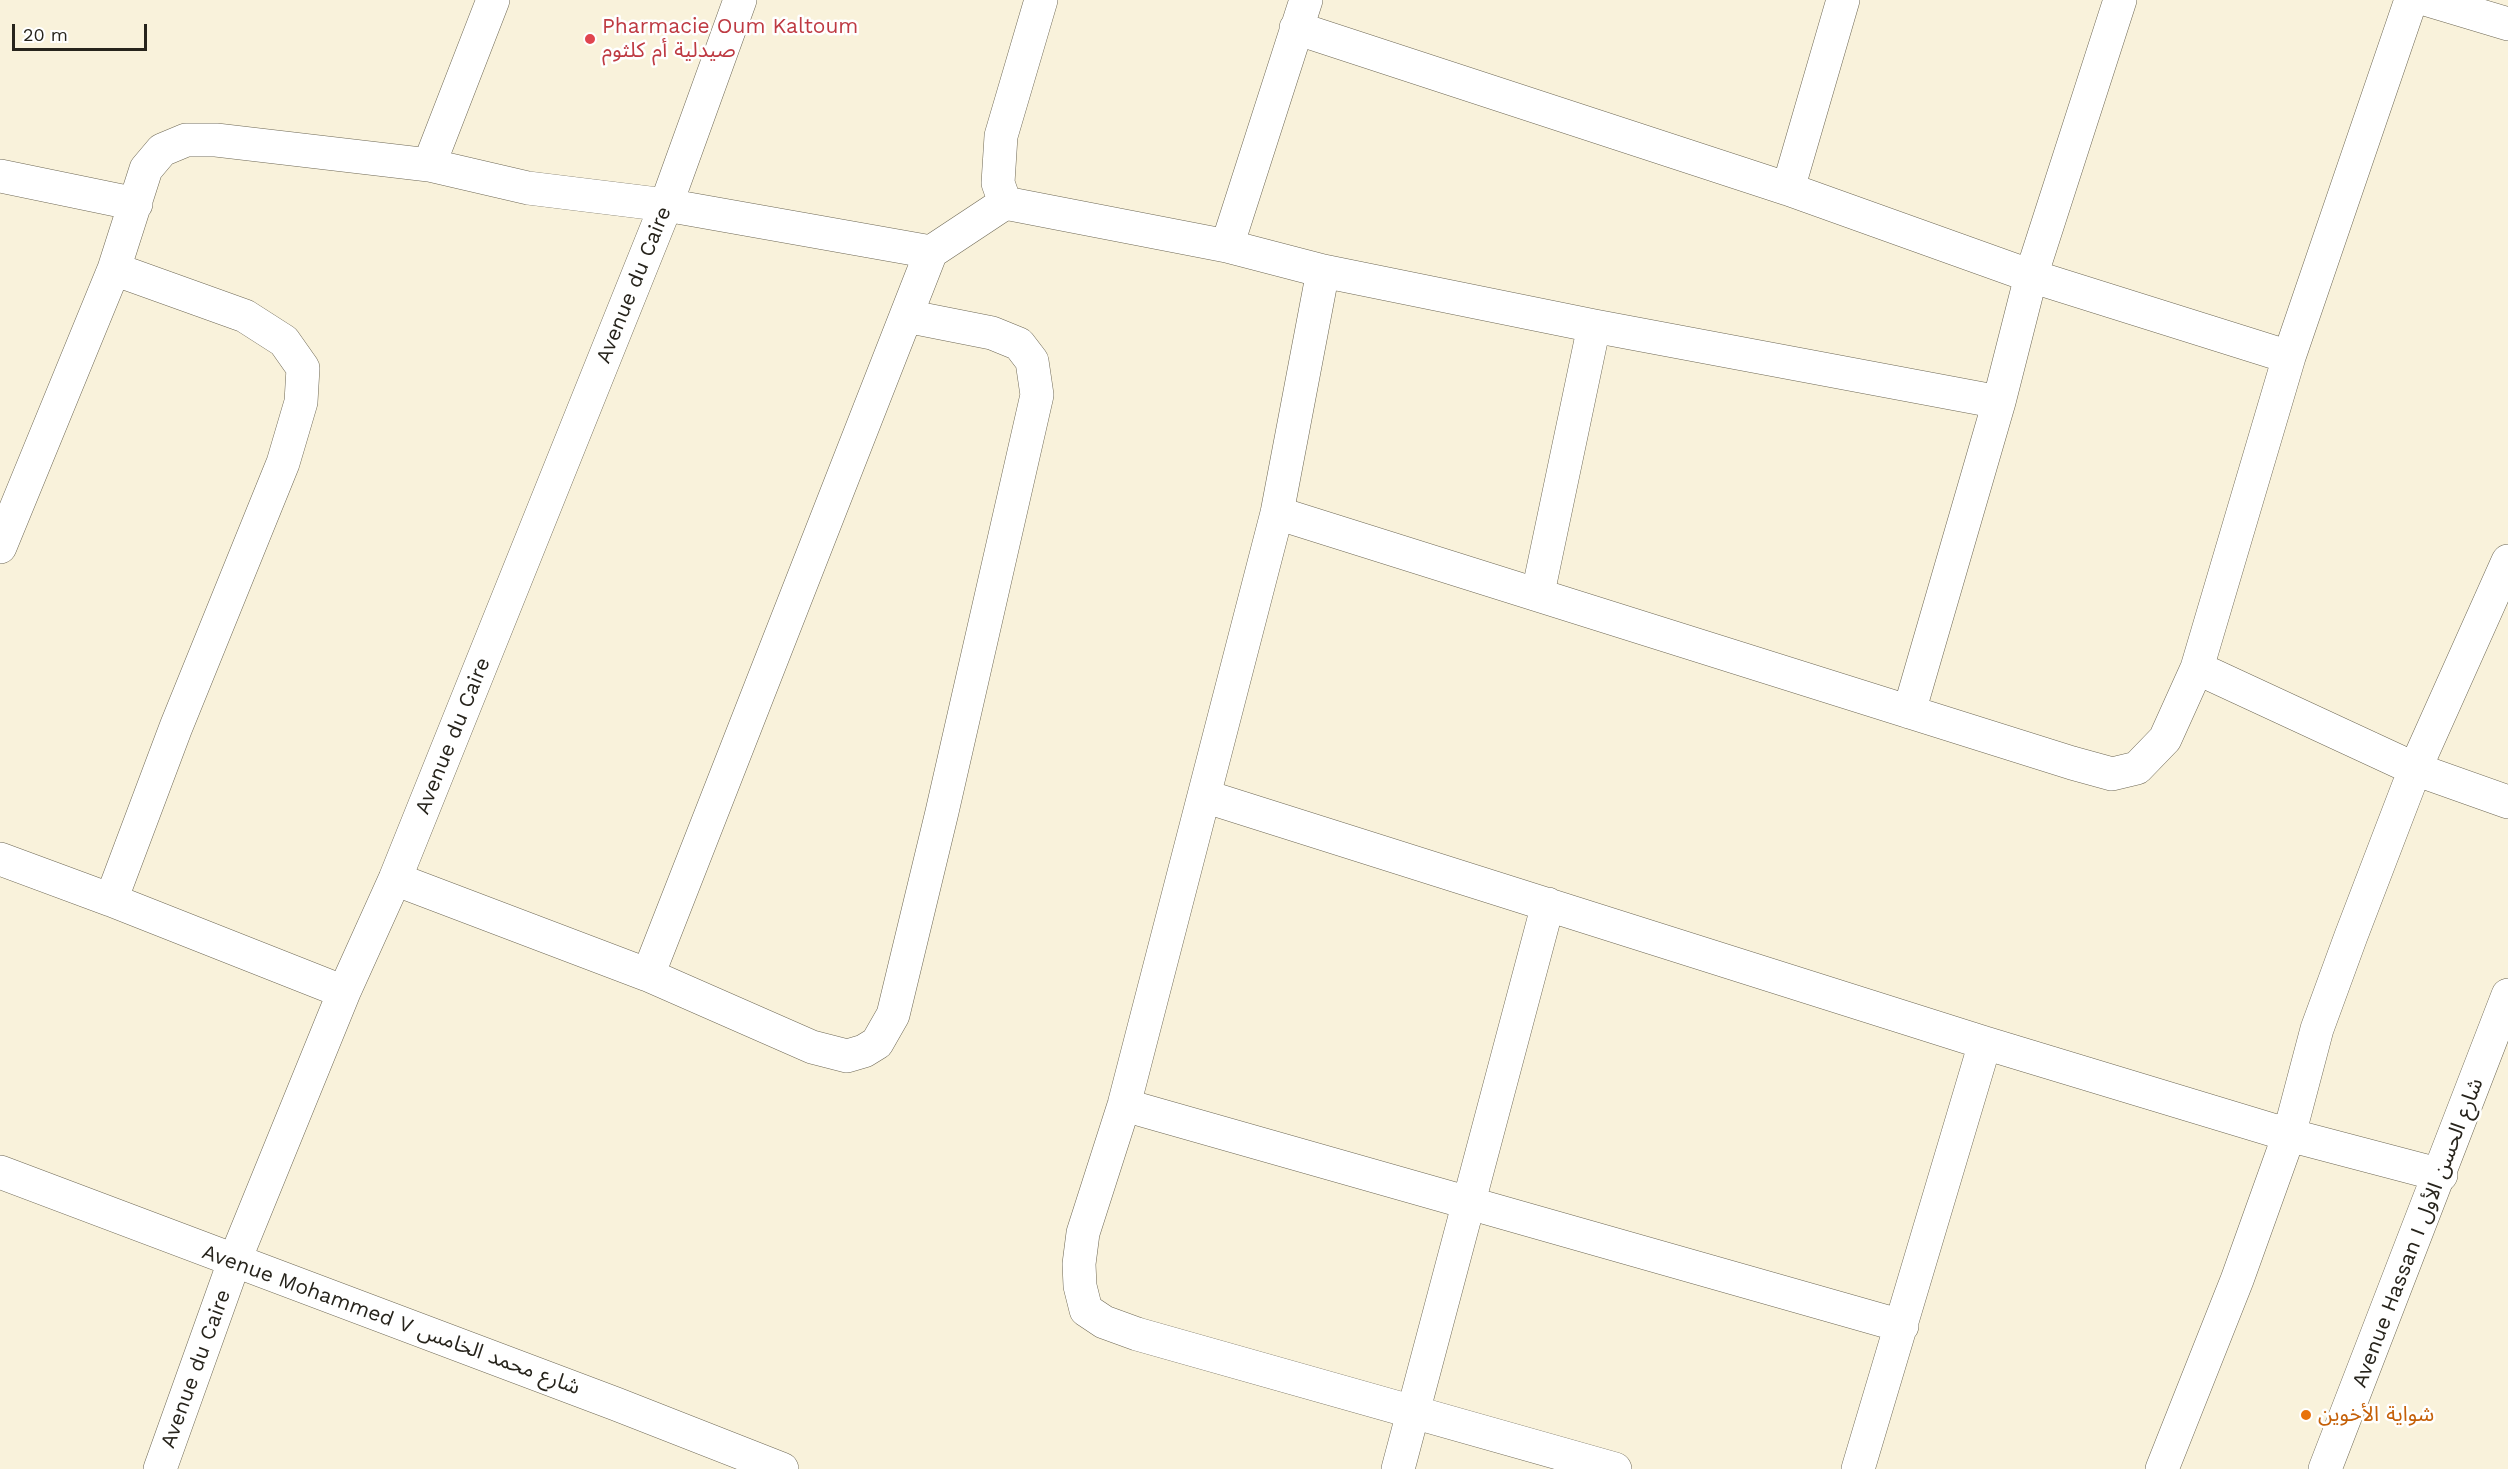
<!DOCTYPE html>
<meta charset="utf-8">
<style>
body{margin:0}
#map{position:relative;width:2508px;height:1469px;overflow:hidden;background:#f9f2db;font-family:"Work Sans",sans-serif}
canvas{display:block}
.scale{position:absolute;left:12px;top:24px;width:135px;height:27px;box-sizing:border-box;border:3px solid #27241c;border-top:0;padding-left:8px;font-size:18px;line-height:21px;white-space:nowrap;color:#27241c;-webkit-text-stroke:4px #fff;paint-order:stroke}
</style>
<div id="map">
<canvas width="2508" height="1469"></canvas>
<div class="scale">20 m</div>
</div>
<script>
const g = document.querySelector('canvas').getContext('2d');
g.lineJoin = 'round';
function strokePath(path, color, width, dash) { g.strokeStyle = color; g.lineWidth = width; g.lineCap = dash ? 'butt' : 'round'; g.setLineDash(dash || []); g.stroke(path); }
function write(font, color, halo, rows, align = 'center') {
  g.font = font + ' "Work Sans","Noto Sans Arabic",sans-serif'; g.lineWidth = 5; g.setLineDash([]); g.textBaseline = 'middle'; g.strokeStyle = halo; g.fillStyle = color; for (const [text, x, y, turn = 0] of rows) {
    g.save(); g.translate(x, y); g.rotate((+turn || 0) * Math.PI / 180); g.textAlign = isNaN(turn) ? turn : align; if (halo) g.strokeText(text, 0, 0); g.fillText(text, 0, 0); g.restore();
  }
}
const street = new Path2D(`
 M2428,0l80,24
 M1296,28l492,161 243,87 258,81
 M429,165l64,-165
 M0,176l136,28
 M1788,189l55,-189
 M1005,203l222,43 96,25 271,55 405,76
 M1227,246l79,-246
 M1323,271l-46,242 -153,592 -41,128 -4,31 1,22 6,24 18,12 33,12 478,135
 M1277,513l795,250 40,11 25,-6 28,-29 32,-71 92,-311 122,-357
 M0,547l114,-278 32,-100 16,-19 24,-10h30l213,25 99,23 138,17 265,47
 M1538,593l56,-267
 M2197,668l218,101 93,33
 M1909,712l90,-310 32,-126 89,-276
 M1204,796l781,247 304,92 152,40
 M0,859l111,41 233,92
 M395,879l253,96 164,72 35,9 17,-5 13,-8 16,-28 49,-203 95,-417 -5,-34 -13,-17 -27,-11 -86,-17
 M111,900l65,-173 107,-264 18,-61 2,-34 -19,-27 -39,-25 -131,-47
 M648,975l283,-723 74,-49 -7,-20 3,-47 40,-136
 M1124,1105l778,221
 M160,1469l74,-207 110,-270 51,-113 271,-674 74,-205
 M1398,1469l150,-565
 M1858,1469l127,-426
 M2162,1469l75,-189 52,-145 28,-106 34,-93 64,-167 93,-208`);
const secondary = new Path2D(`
 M0,1172l616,232 166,65
 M2325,1469l183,-474`);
strokePath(street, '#6e6855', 34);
strokePath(secondary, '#6e6855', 34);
strokePath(street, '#fff', 33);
strokePath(secondary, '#fff', 33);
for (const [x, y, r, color] of [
 [590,39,6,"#e0444e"],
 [2306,1415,6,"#e8710a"]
]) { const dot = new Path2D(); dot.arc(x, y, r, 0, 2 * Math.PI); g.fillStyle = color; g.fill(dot); strokePath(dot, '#fff', 2); }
write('21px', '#be3a42', '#fff', [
 ["Pharmacie Oum Kaltoum",602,27],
 ["صيدلية أم كلثوم",602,51]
], 'left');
write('21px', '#27241c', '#fff', [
 ["Avenue du Caire",634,285,-68],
 ["Avenue du Caire",453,736,-68],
 ["Avenue Hassan I شارع الحسن الأول",2418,1233,-69],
 ["Avenue Mohammed V شارع محمد الخامس",391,1320,20],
 ["Avenue du Caire",196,1369,-70]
]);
write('21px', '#c56008', '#fff', [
 ["شواية الأخوين",2318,1415]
], 'left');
</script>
